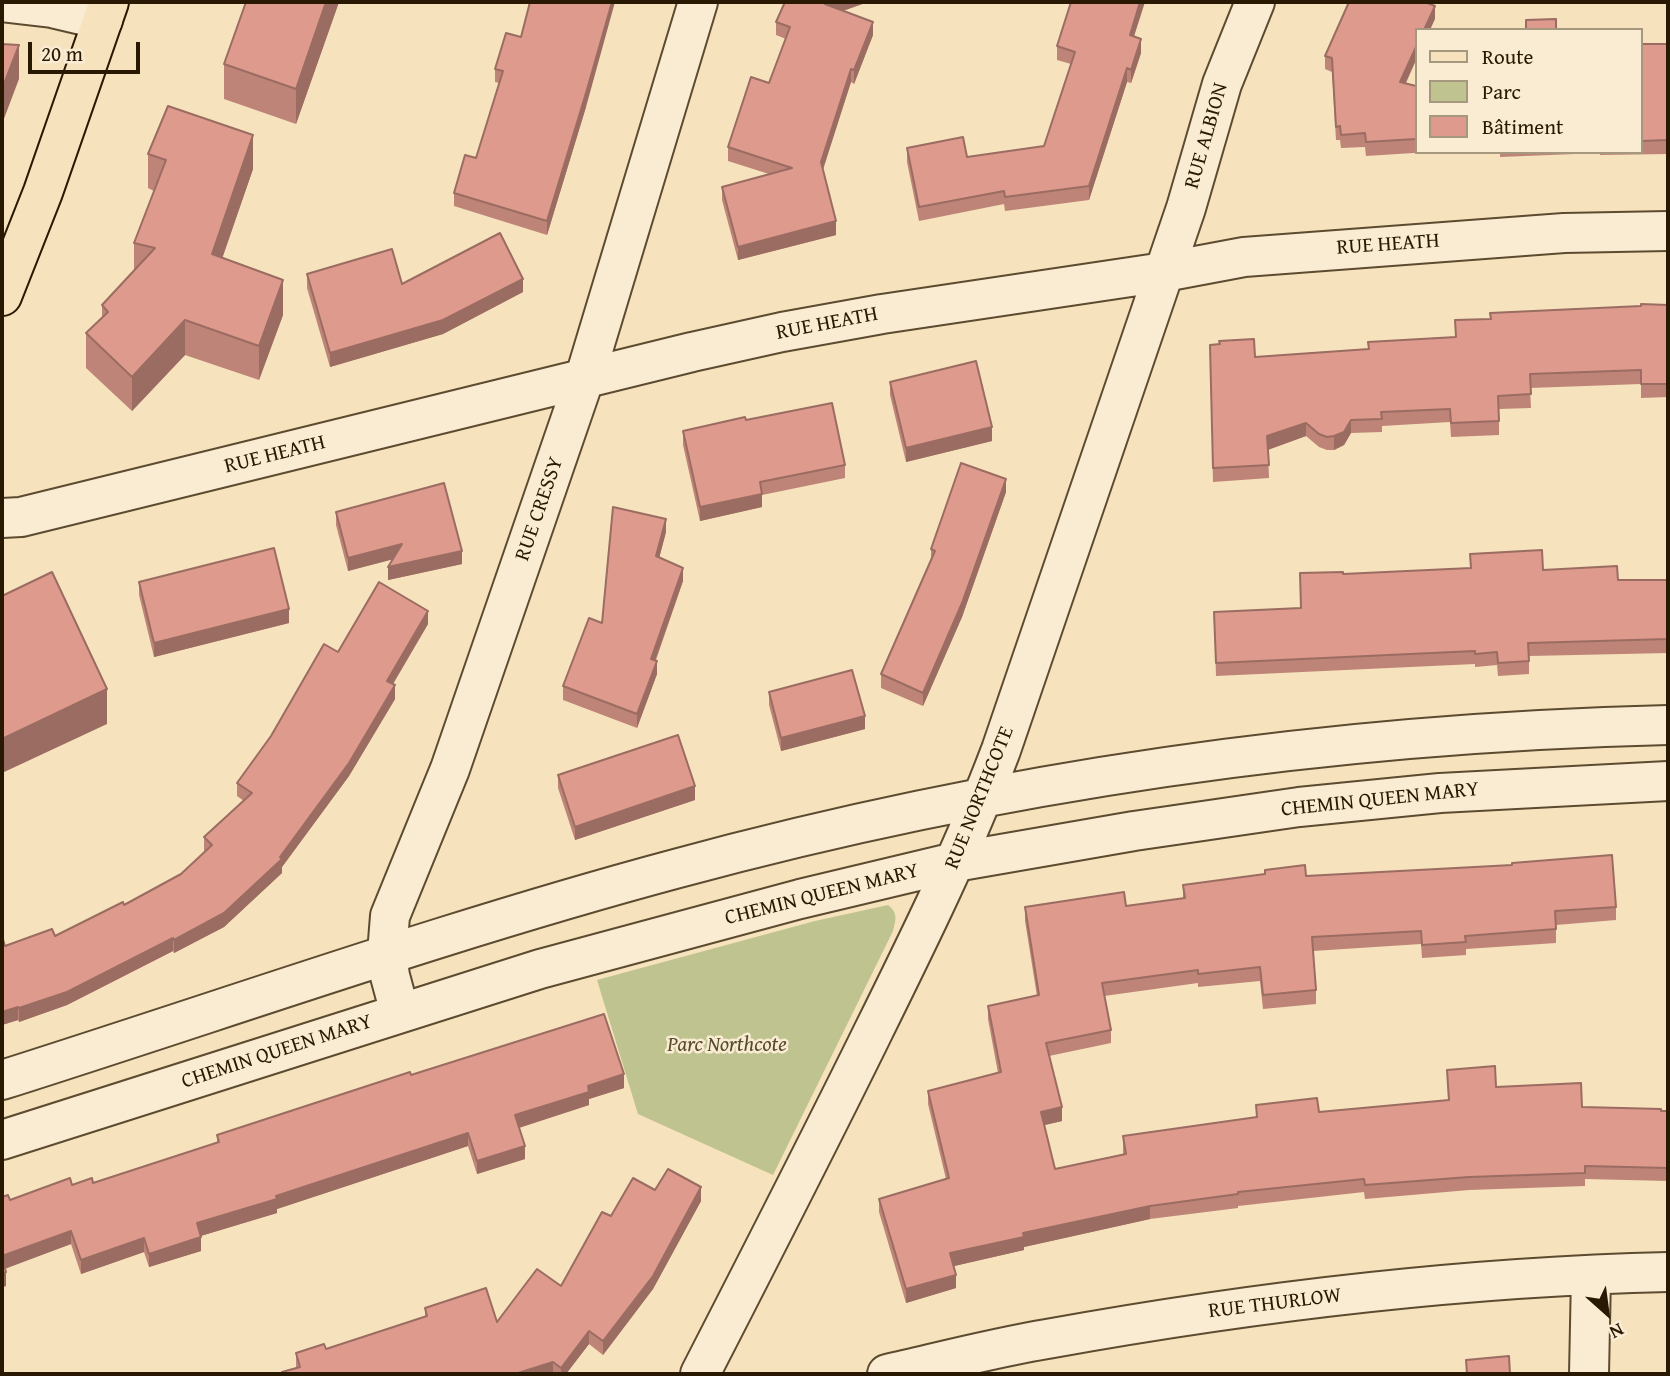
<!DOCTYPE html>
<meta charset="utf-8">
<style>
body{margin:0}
#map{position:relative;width:1670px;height:1376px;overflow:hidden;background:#f6e2bc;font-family:"Gentium Book Plus",serif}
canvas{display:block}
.frame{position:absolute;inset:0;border:4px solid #2a1902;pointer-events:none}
.legend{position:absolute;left:1415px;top:28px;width:228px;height:126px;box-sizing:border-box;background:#f9ecd3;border:2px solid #a6987f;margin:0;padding:9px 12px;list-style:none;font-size:21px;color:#2a1902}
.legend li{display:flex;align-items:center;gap:14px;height:35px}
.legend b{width:35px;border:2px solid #a6987f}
.north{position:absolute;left:1572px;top:1278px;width:70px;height:70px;-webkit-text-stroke:5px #f9ecd3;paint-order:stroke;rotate:152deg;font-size:19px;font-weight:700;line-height:28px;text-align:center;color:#2a1902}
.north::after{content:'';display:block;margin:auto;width:24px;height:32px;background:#2a1902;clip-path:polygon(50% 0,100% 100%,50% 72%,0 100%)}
.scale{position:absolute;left:28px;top:42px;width:112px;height:32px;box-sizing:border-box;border:4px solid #2a1902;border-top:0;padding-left:9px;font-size:21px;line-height:24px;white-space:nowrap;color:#2a1902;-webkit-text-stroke:5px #f9ecd3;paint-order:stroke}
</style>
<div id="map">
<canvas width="1670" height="1376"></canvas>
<div class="frame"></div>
<ul class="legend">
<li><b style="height:9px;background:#f6e2bc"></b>Route</li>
<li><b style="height:19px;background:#bec38f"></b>Parc</li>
<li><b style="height:19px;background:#de9a8c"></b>Bâtiment</li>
</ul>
<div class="north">N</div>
<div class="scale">20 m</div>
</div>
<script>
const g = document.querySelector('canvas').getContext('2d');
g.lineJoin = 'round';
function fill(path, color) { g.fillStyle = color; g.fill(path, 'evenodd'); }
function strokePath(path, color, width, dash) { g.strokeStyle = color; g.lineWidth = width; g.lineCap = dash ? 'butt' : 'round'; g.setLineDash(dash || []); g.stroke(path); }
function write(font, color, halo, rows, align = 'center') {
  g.font = font + ' "Gentium Book Plus",serif'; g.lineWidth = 5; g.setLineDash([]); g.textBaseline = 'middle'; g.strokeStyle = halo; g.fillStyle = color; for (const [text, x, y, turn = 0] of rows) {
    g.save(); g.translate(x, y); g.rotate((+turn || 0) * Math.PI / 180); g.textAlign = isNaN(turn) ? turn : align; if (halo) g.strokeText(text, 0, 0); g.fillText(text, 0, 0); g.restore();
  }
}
fill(new Path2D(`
 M888,905c10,8 8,14 5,26l-120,244 -135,-61 -41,-134 218,-59z`), '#bec38f');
const minor = new Path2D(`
 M2,2l50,6 51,12
 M2,518l19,-1 671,-165 90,-20 100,-18 282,-42 80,-15 320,-24 104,-2
 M400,1013l-10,-37 -3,-22 3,-38 60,-147 134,-389 114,-378
 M2,1080c224,-71 446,-150 673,-211 323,-88 659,-136 993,-144
 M2,1140l538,-171 260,-70 155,-37 179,-31 165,-24 141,-14 228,-12
 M700,1374c58,-113 116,-226 172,-340 46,-93 92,-186 129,-284l185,-542 36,-124 33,-82
 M887,1374c53,-12 106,-26 160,-35 205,-37 413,-62 621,-67
 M1589,1374l2,-98`);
const major = new Path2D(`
 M2,296l41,-104 66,-190`);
strokePath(minor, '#5d4b30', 42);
strokePath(major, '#2a1902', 42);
strokePath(minor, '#f9ecd3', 38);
strokePath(major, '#f6e2bc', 38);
fill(new Path2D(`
 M246,2h93l-43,122 -72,-25v-35z
 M785,2h83l-25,9 30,24 -19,49 -3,-2 -29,88 14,65 -98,25 -16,-60v-13l47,-13 -41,-13v-14l41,-64 17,-44 -10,-4v-13z
 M1435,19l-19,11v30l-10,23 10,3v66h13l-63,4 -1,-9 -24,1 -1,-8h-4l-4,-68 -7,-3v-13z
 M1668,36v118l-68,1v-2l-100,4v-5h140v-108h28z
 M521,37l65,70 -39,128 -93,-29v-13l22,-35 23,-75 -4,-1v-13z
 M1134,37l7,16 -10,30 -4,-1 -38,118 -84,11 -1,-7 -85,17 -12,-59v-14l60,9 77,-11 27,-82 -14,-4v-14z
 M148,154l105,15 -31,89 61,57 -24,65 -74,-25 -53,56 -46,-43v-35l16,-15v-13l32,-34v-28l20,-52 -6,-3z
 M307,274l95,10 121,8 -80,42 -113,33 -23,-79z
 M1668,305v92l-27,1v-14l-111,4 1,20 -32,1v26l-48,2 -1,-15 -68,4v6l-31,1 -7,12 -10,5h-7l-8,-3 -13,-11 -38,14 1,28 -56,4 -3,-124 45,-1 113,-8v-7l88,-5z
 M890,382l102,59 -86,21 -16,-67z
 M746,420l99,45v13l-83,17v12l-62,14 -17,-76v-14z
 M1006,492l-44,125 -39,89 -42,-18v-14l50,-115v-10z
 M336,512l126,52 -74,16 4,-21 -44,12 -12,-46z
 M666,532l-7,26 24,23 -27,79 1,14 -20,54 -74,-28v-14l39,-63z
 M1470,554l73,16 75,10h50v73l-139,3v18l-31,2 -1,-11 -22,2v-3l-259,12 -2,-64 86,-4 43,-34 127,-6z
 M139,582l150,41 -135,34 -15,-62z
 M428,624l-35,60 2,15 -46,77 -67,91v6l-58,54 -50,26 -1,-2 -106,54 -48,17 -1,-2 -16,5v-89l3,10 50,-10 69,-31 57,-31 24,-22 -1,-2v-13l40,-36 -7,-5v-13l34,-47 67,-84z
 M769,692l96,37 -84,22 -12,-46z
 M558,775l137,25 -120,40 -17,-52z
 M1306,876l310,31v13l-60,5v18l-90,6v6l-44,3 -1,-14 -108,7 3,39v14l-53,5 -3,-28 -62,6v-4l-94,13 7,34v13l-62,13 13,65 -18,4 11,44 68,-15v-18l133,-19v-12l63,7 129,-12 -1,-30 49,17 86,20 86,4v70l-83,-2v7l-116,4 -104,9 -1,-7 -126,14v2l-88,11 -126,28v3l-70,16 2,22 -50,15 -27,-91v-13l67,-20 -18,-75v-13l70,-18 -10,-54v-13l49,-10 -12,-75v-14l101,-1 57,-7v-14z
 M411,1075l213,13 -35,11v6l-70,23 6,31 -48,15 -9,-28 -191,63v4l-76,23v15l-52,16 -5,-15 -63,22 -10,-30 -66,24 1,18 -4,1 8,-87 62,-15 21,-2 124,-40v-8z
 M655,1190l46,11 -48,88 -50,66 -14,-11 -23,30h-284v-2l14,-4v-15l30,-4 99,-32v-9l72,14 64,-36 50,-70z`), '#bf8478');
fill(new Path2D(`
 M326,2h13l-43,122v-35z
 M612,2h3l-29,105 -39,128v-14z
 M831,2h37l-43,15v-13z
 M1140,2h5l-15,47v-14z
 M1435,6v13l-5,11h-6z
 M873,22v13l-19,49v-14z
 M1141,39v14l-10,30v-13z
 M19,45v34l-17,45v-35z
 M1416,47v13l-16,35v-13z
 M1127,68v14l-38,118v-14z
 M851,69v13l-30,94v-14z
 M253,135v34l-41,119v-34z
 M836,221v14l-98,25v-13z
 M523,279v13l-80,42 -113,33v-14z
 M283,280v35l-24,65v-34z
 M185,320v35l-53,56v-34z
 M1351,420v13l-7,12 -10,5v-14z
 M1306,423v13l-39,14v-14z
 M992,427v14l-86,21v-14z
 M1006,479v13l-44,125 -39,89v-13z
 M762,494v13l-62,14v-14z
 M666,519v13l-10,38v-14z
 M402,544v13l-54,14v-13z
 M462,551v13l-74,16v-13z
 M683,568v13l-32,91v-13z
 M289,609v14l-135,34v-14z
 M428,611v13l-41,70v-13z
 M657,661v13l-20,54v-14z
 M395,685v14l-46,77 -67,91v6l-58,54 -50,26v-13l106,-83z
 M107,689v35l-105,49v-34z
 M865,716v13l-84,22v-13z
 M695,786v14l-120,40v-13z
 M173,938v13l-106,54 -48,17v-14z
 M18,1007v13l-16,5v-13z
 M624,1074v14l-35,11v6l-74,24v-14l73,-29z
 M1062,1107v14l-21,5v-14z
 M468,1133v13l-191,63v4l-80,24v-14z
 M525,1146v13l-48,15v-13z
 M701,1187v14l-48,88 -50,66v-14z
 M1150,1206v13l-126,28v3l-74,17v-14l73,-20z
 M71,1231v13l-69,26v-14z
 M201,1237v14l-52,16v-13z
 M144,1238v14l-63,22v-14z
 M6,1272v14l-4,1v-13z
 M956,1275v13l-50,15v-14z
 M589,1331v13l-23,30h-5v-6z
 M553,1362v12h-38z`), '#9b6c62');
const building = new Path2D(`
 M246,2h80l-30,87 -72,-25z
 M530,2h82l-26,91 -39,128 -93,-28 11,-38 11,3 27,-87 -8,-2 11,-36 15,4z
 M785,2h46l-6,2 48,18 -19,48 -3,-1 -30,93 15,59 -98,26 -16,-60 70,-19 -64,-21 23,-70 18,6 21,-56 -14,-5z
 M1071,2h69l-10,33 11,4 -10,31 -4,-2 -38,118 -84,11 -1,-6 -85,16 -12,-59 56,-11 4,20 77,-11 31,-94 -18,-6z
 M1349,2h76l10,4 -11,24h-8v17l-16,35 16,4v53l-50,3 -1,-9 -24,2 -1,-9 -4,1 -4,-69 -7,-2z
 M1556,19v11h-30v-10z
 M1667,36h1v104l-28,1v-97h28z
 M2,44l17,1 -17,44z
 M168,106l85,29 -41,119 71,26 -24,66 -74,-26 -53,57 -46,-44 22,-21 -6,-7 53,-57 -21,-5 32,-83 -18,-6z
 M500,233l23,46 -80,41 -113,33 -23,-79 85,-25 10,35z
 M1641,304l27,1v79h-27v-14l-111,4 1,20 -33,2 1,25 -48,2 -1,-14 -69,3 1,7 -31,1 -7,12 -10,4 -7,1 -8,-3 -13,-11 -39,13 2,29 -56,3 -3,-123 10,-1 -1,-3 35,-2 1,18 114,-8 -1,-7 88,-5 -1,-17 36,-1 -1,-6 151,-7z
 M976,361l16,66 -86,21 -16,-66z
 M832,403l13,62 -85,17 2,12 -62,13 -17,-76 62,-14 1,3z
 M961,463l45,16 -44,124 -39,90 -42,-19 54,-123 -4,-2z
 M444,483l18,68 -74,16 14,-23 -54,14 -12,-46z
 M613,507l53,12 -10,37 27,12 -32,91 6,2 -20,53 -74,-28 26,-68 13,5z
 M274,548l15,61 -135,34 -15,-61z
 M1542,550l1,20 74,-4 1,14h50v59l-140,4 1,18 -31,2 -1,-11 -22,2v-3l-259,12 -2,-51 87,-4 -1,-35 43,-1v2l128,-6 -1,-14z
 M52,572l55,117 -105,50v-143z
 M379,582l49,29 -41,70 8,4 -46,78 -69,94 2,2 -58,54 -50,27 -1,-2 -106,54 -48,16 -1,-1 -16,5v-76l3,10 47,-17 3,7 68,-34 1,3 57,-31 31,-29 -8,-8 48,-44 -15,-10 34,-47 53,-92 14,8z
 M852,670l13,46 -84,22 -12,-46z
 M678,735l17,51 -120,41 -17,-52z
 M1612,855l4,52 -61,4 1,18 -91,7 1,6 -44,3 -1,-14 -109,6 4,53 -53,5 -3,-28 -62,7v-4l-96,13 9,47 -65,13 16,64 -21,5 14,57 71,-15 -3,-18 134,-19 -1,-12 61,-7 2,14 130,-12 -2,-30 48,-4 1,21 85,-4 1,24 79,2v2h7v57l-83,-2v7l-116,4 -104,8 -1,-6 -126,13v2l-88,12 -127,27 1,4 -74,16 6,22 -50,14 -27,-90 70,-21 -21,-87 73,-19 -13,-66 51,-11 -14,-88 99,-15 2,14 59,-8 -2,-13 82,-11v-4l40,-5 1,11 206,-11v-2z
 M604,1014l20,60 -36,12 1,6 -74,23 10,31 -48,15 -9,-28 -192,63 1,3 -80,24 4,14 -52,17 -5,-16 -63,22 -10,-29 -69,25v-59l6,-2 2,5 60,-22 2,7 20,-7 1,5 126,-41 -2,-7 193,-63 1,3z
 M668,1169l33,18 -48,89 -50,65 -14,-10 -28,37 -8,-6 -38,12h-232l-1,-2 18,-5 -4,-14 28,-9 2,5 101,-33 -2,-8 61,-20 11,34 40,-53 24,17 41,-74 9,4 22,-38 22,12z
 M2,1258l4,14 -4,2z
 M1509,1356l1,18h-43l-1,-14z`);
fill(building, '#de9a8c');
strokePath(building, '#9b6c62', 2);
write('21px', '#2a1902', '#f9ecd3', [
 ["RUE ALBION",1207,136,-74],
 ["RUE HEATH",1388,245,-4],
 ["RUE HEATH",827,324,-11],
 ["RUE HEATH",275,455,-14],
 ["RUE CRESSY",540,509,-71],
 ["RUE NORTHCOTE",980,798,-68],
 ["CHEMIN QUEEN MARY",1380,800,-6],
 ["CHEMIN QUEEN MARY",822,895,-14],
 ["CHEMIN QUEEN MARY",277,1052,-18],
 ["RUE THURLOW",1275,1304,-7]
]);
write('italic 21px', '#564c2c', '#f9ecd3', [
 ["Parc Northcote",727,1046]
]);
</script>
